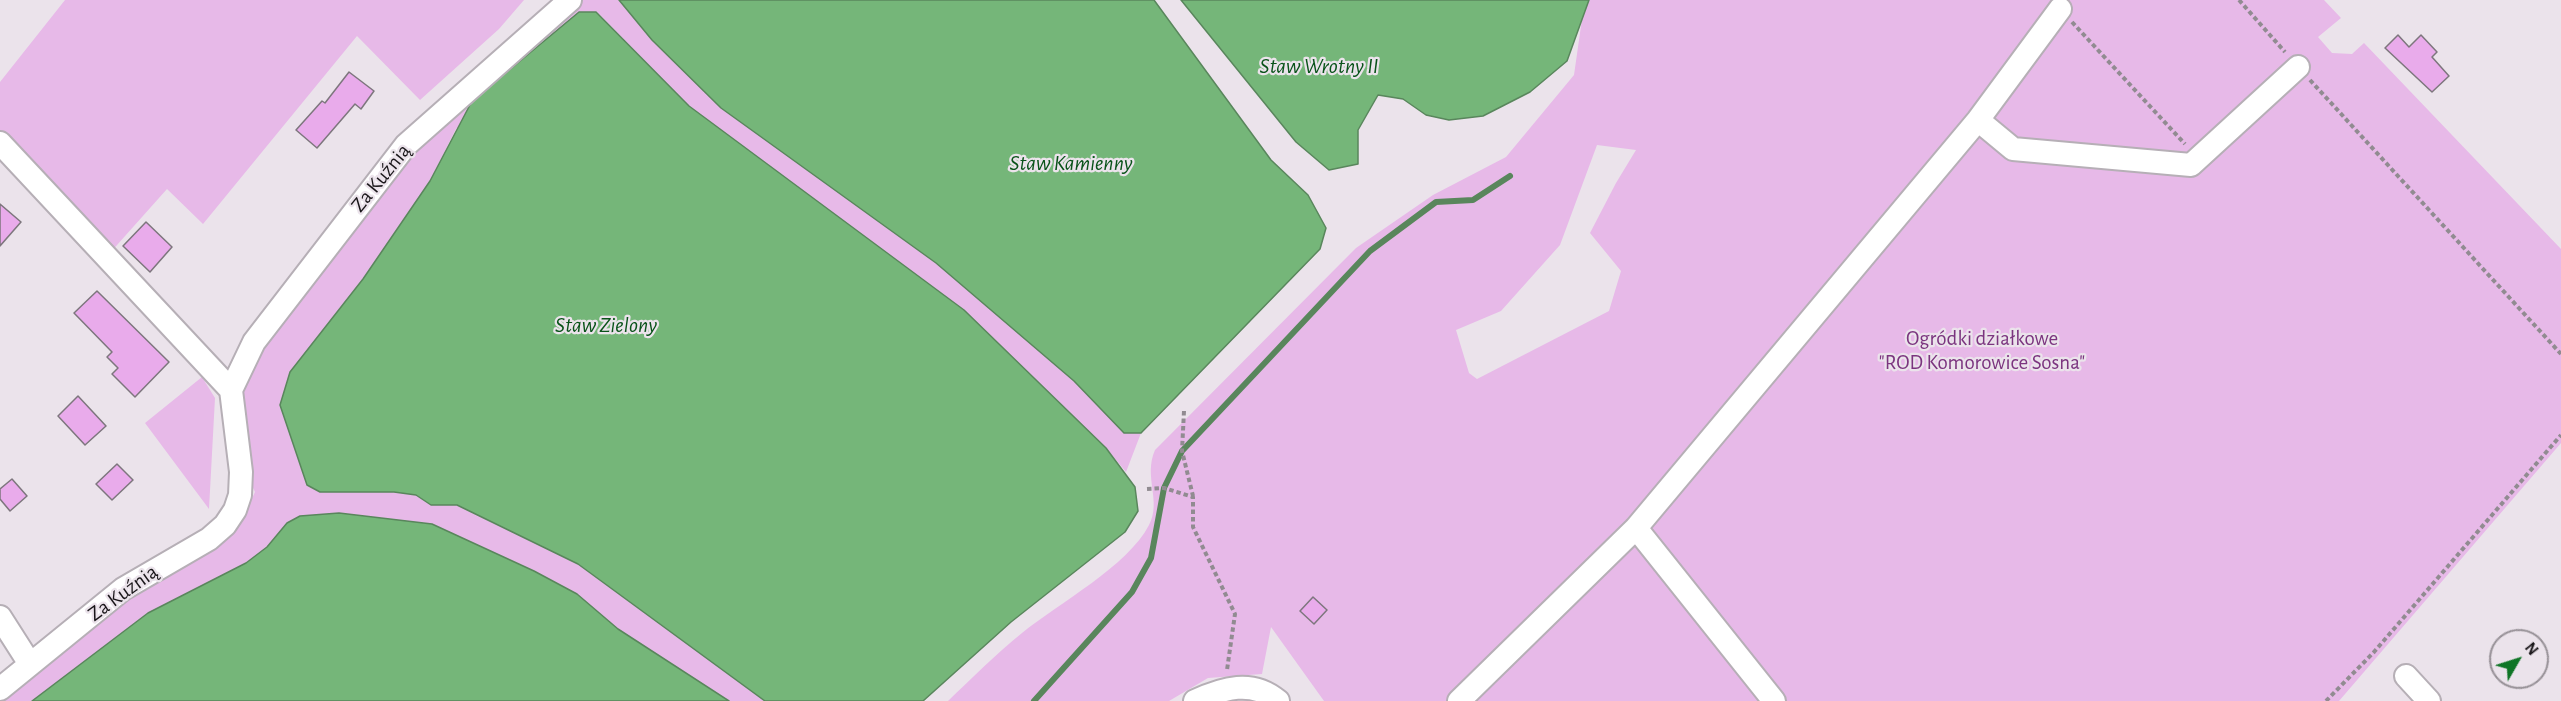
<!DOCTYPE html>
<meta charset="utf-8">
<style>
body{margin:0}
#map{position:relative;width:2561px;height:701px;overflow:hidden;background:#ebe3eb;font-family:"Alegreya Sans",sans-serif}
canvas{display:block}
.north{position:absolute;left:2489px;top:629px;width:60px;height:60px;box-sizing:border-box;background:#ebe3eb;border:2px solid #979197;border-radius:50%;rotate:51deg;font-size:16px;font-weight:700;line-height:24px;text-align:center;color:#191619}
.north::after{content:'';display:block;margin:auto;width:21px;height:27px;background:#0f7526;clip-path:polygon(50% 0,100% 100%,50% 72%,0 100%)}
</style>
<div id="map">
<canvas width="2561" height="701"></canvas>
<div class="north">N</div>
</div>
<script>
const g = document.querySelector('canvas').getContext('2d');
g.lineJoin = 'round';
function fill(path, color) { g.fillStyle = color; g.fill(path, 'evenodd'); }
function strokePath(path, color, width, dash) { g.strokeStyle = color; g.lineWidth = width; g.lineCap = dash ? 'butt' : 'round'; g.setLineDash(dash || []); g.stroke(path); }
function write(font, color, halo, rows, align = 'center') {
  g.font = font + ' "Alegreya Sans",sans-serif'; g.lineWidth = 4.5; g.setLineDash([]); g.textBaseline = 'middle'; g.strokeStyle = halo; g.fillStyle = color; for (const [text, x, y, turn = 0] of rows) {
    g.save(); g.translate(x, y); g.rotate((+turn || 0) * Math.PI / 180); g.textAlign = isNaN(turn) ? turn : align; if (halo) g.strokeText(text, 0, 0); g.fillText(text, 0, 0); g.restore();
  }
}
fill(new Path2D(`
 M65,0h459l-25,29 -79,71 -63,-64 -154,188 -36,-35 -58,65 -109,-118v-54z
 M579,0h40l33,40 196,158 63,47 394,20 -164,168 -15,39 -20,-24 -142,-138 -275,-204 -92,-94 -141,117 -26,52 -67,98 -73,93 30,120h74l22,3 15,10h26l121,59 187,137h-36l-111,-72 -41,-35 -145,-69 -93,-12 -39,3 -13,7 -20,24 -21,16 -98,50 -116,88h-32v-4l129,-106 115,-76 11,-23 -11,-23 -5,-69 20,-52 134,-178z
 M1589,0h735l17,18 -23,19 14,16 20,1 12,-11 197,206v194l-222,258h-1015l-53,-74 -9,47 -54,4 -39,23h-221c24,-23 48,-47 74,-68 37,-30 106,-67 127,-108 13,-24 -6,-48 6,-75l201,-202 77,-53 73,-38 68,-82 8,-56zM1597,145l39,5 -20,33 -26,50 31,38 -12,40 -132,68 -8,-6 -13,-43 45,-19 59,-66z
 M202,377l13,21 -6,111 -64,-86z`), '#e7b9e8');
const water = new Path2D(`
 M619,0h535l117,160 37,35 18,33 -6,21 -179,184h-17l-50,-52 -138,-118 -215,-155 -69,-68z
 M1181,0h408l-22,61 -37,31 -47,24 -34,4 -23,-5 -23,-16 -25,-4 -20,35v34l-29,6 -33,-28z
 M579,12h17l93,94 275,204 142,138 29,39 3,24 -13,21 -114,90 -88,79h-158l-187,-137 -121,-59h-26l-15,-10 -22,-3h-74l-13,-7 -27,-80 10,-33 73,-93 67,-98 42,-80z
 M339,513l93,11 102,47 43,23 41,35 111,72h-697l116,-88 98,-50 21,-16 20,-24 13,-7z`);
fill(water, '#75b679');
strokePath(water, '#59865c', 1.5);
strokePath(new Path2D(`
 M1034,701l98,-109 19,-34 13,-70 18,-37 188,-200 66,-49 37,-2 37,-24`), '#59865c', 6);
const building = new Path2D(`
 M2398,35l11,12 12,-12 16,17 -5,5 17,19 -17,16 -47,-44z
 M349,72l25,19 -13,18 -6,-5 -38,44 -21,-18 26,-29 3,2z
 M0,204l21,18 -21,24z
 M146,222l26,25 -22,25 -27,-26z
 M97,291l72,71 -34,35 -23,-23 6,-6 -11,-11 5,-5 -38,-39z
 M78,396l28,30 -21,19 -27,-29z
 M117,464l16,16 -21,20 -16,-16z
 M12,479l15,17 -17,15 -10,-12v-10z
 M1313,597l14,13 -13,14 -14,-13z`);
fill(building, '#e9abeb');
strokePath(building, '#7d767d', 1.5);
const minor = new Path2D(`
 M1978,120l35,29 178,16 107,-98
 M0,143l231,247 10,82 -1,23 -5,15 -10,15 -16,14 -86,50 -123,100
 M231,390l23,-48 152,-197 164,-145
 M1636,528l138,173
 M0,617l30,47
 M2406,676l23,25
 M1195,701c28,-13 57,-22 83,0
 M1459,701l177,-173 342,-408 82,-111`);
strokePath(minor, '#b6afb6', 26);
strokePath(new Path2D(`
 M2239,0l46,52
 M2072,22l113,122
 M2310,80l251,274
 M1184,411l-2,40 11,45
 M1147,489l17,-1 29,9v30l42,87 -8,56
 M2326,701l48,-49 187,-217`), '#918b91', 4, [4.5, 3]);
strokePath(minor, '#fff', 22);
write('21px', '#191619', '#ebe3eb', [
 ["Za Kuźnią",381,178,-51],
 ["Za Kuźnią",123,593,-36]
]);
write('21px', '#7b347f', '#ebe3eb', [
 ["Ogródki działkowe",1982,339],
 ["\"ROD Komorowice Sosna\"",1982,363]
]);
write('italic 22px', '#095319', '#ebe3eb', [
 ["Staw Wrotny II",1319,66],
 ["Staw Kamienny",1071,163],
 ["Staw Zielony",606,325]
]);
</script>
